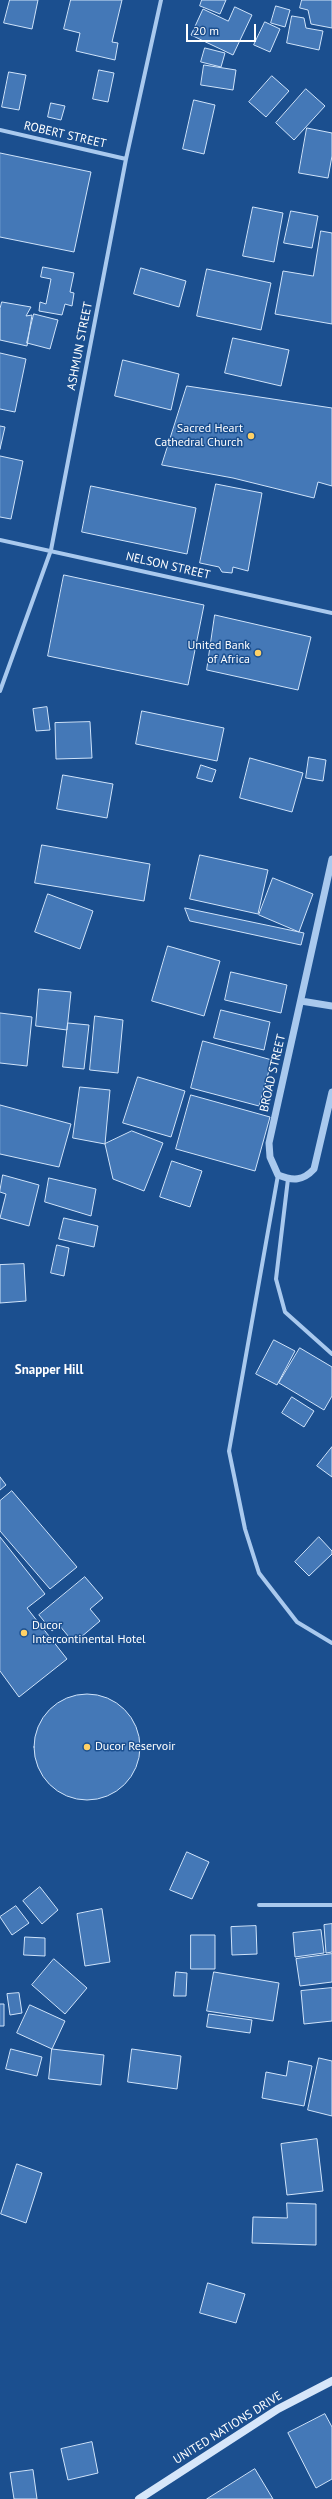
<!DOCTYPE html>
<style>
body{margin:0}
#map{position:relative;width:332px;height:2499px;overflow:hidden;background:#1b4f8f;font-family:"PT Sans",sans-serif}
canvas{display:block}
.scale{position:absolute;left:186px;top:24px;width:70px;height:18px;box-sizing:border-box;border:2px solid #fff;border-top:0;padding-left:5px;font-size:12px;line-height:14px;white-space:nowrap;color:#fff;-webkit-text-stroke:3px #1b4f8f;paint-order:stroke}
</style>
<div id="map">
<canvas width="332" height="2499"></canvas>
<div class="scale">20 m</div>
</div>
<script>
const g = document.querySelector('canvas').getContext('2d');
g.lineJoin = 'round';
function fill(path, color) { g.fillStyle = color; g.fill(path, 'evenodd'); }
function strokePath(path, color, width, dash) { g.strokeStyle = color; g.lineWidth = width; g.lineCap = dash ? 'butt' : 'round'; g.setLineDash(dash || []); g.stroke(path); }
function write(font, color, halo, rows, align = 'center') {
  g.font = font + ' "PT Sans",sans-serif'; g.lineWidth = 3; g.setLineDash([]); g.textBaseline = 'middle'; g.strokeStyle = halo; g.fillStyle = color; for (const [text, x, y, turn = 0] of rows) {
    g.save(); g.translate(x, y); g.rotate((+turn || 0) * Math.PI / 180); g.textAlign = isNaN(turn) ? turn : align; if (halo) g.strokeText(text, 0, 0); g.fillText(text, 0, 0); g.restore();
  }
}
const building = new Path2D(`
 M10,0h28l-6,29 -28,-6z
 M71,0h51l-10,42 6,1 -3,17 -39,-9 4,-18 -16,-4z
 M202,0h24l-6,14 -20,-8z
 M302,0h30v28l-21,-4 -3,-14 -8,-2z
 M276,6l14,4 -5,17 -14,-4z
 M235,7l17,8 -19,40 -42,-20 12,-26 25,12z
 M292,16l12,2 2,10 17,3 -4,19 -32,-7z
 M265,22l15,7 -10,23 -16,-7z
 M205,48l20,5 -4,14 -20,-5z
 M204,65l32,5 -3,20 -32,-5z
 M99,70l15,3 -6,29 -15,-3z
 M9,72l17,3 -7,35 -17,-3z
 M272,76l17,15 -23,26 -17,-15z
 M306,89l19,17 -31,34 -18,-17z
 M194,100l21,5 -11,49 -21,-5z
 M51,103l14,3 -4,14 -13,-3z
 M307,128l25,5v23l-4,22 -29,-5z
 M0,153l91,19 -17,80 -74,-15z
 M253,207l30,6 -9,49 -31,-6z
 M291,211l27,5 -6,32 -28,-5z
 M321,231l11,2v91l-57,-10 8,-43 30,5z
 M43,267l31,6 -4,19 4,1 -2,13 -7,-2 -3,11 -23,-4 1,-9 6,2 5,-25 -10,-2z
 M141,268l45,13 -7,26 -45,-13z
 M207,269l64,14 -10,47 -64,-14z
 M2,302l29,5 -5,9 6,-1 -5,31 -27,-6v-31z
 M34,314l24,6 -8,29 -23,-6z
 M233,338l56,12 -8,36 -56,-13z
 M0,353l26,6 -11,53 -15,-3z
 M123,360l56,14 -8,36 -56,-14z
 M187,386l145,22v78l-14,-4 -4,16 -81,-20 -71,-13z
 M0,426l5,1 -5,22z
 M0,456l23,5 -12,58 -11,-2z
 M216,484l46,9 -14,78 -15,-4 -1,6 -10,-1 -3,-5 -19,-4z
 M91,486l105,22 -9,46 -105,-22z
 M64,575l140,30 -16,80 -140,-29z
 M215,615l96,22 -13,53 -91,-20z
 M47,707l3,23 -14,1 -3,-22z
 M142,711l82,17 -7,33 -81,-17z
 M90,722l2,36 -36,1 -1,-36z
 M309,757l17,3 -3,21 -17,-3z
 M250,758l53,15 -11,39 -52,-14z
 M201,765l15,5 -4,12 -15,-4z
 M63,775l50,9 -6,34 -50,-9z
 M42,845l108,19 -6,37 -109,-18z
 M200,855l68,15 -10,44 -68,-15z
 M273,878l40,16 -14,38 -40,-17z
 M48,894l45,17 -13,38 -45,-17z
 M185,908l119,25 -3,12 -111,-24z
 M168,946l52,15 -16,55 -52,-15z
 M231,972l56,13 -6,28 -56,-13z
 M39,989l32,3 -4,38 -31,-4z
 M221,1010l49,12 -6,28 -50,-12z
 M0,1013l32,4 -5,49 -27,-3z
 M95,1016l28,4 -5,53 -28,-3z
 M68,1023l21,2 -5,44 -21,-2z
 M203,1041l69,19 -13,46 -68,-18z
 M138,1077l47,14 -14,46 -48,-14z
 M80,1087l30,3 -5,54 -32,-6z
 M191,1095l79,22 -15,54 -79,-22z
 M0,1105l71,19 -12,43 -59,-13z
 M132,1131l31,12 -19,48 -31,-12 -8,-35z
 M172,1161l30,10 -12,36 -30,-10z
 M3,1175l36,10 -10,41 -29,-8 6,-24 -6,-2z
 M49,1178l47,11 -5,27 -46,-14z
 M64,1218l34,8 -4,21 -35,-8z
 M57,1245l12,3 -5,28 -13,-3z
 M24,1264l2,37 -26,2v-38z
 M274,1340l21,11 -18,34 -21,-11z
 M300,1348l32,19v29l-8,14 -45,-27z
 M292,1397l22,14 -10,16 -22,-14z
 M332,1447v30l-15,-11z
 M0,1477l6,8 -6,5z
 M12,1491l65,76 -27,22 -50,-58v-30z
 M0,1537l45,57 -18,14 40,51 -48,38 -19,-26z
 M319,1537l13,14v3l-23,22 -14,-14z
 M85,1577l18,21 -13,11 10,12 -26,22 -15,-18 -7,6 -13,-16z
 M34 1747a53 53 0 1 1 106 0a53 53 0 1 1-106 0Z
 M187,1852l22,10 -17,37 -22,-9z
 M40,1887l18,23 -16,14 -19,-23z
 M16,1906l13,17 -17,12 -12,-18z
 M102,1909l8,53 -25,4 -8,-52z
 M332,1924v28l-6,1 -2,-28z
 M256,1926l1,28 -25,1 -1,-28z
 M321,1930l3,23 -29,4 -2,-24z
 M191,1935h24v34h-24z
 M25,1937l20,1v18l-21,-1z
 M332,1954v28l-32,4 -4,-27z
 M54,1959l33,29 -22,26 -33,-29z
 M176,1972l11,1 -1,23h-12z
 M214,1972l65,11 -6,38 -66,-10z
 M332,1988v33l-28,3 -3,-33z
 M19,1993l3,20 -12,2 -3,-21z
 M0,2004h4v22h-4z
 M30,2005l35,16 -13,28 -35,-16z
 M209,2014l43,6 -2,13 -43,-6z
 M11,2049l31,8 -5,19 -31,-7z
 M52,2049l52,6 -3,30 -52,-6z
 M132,2049l49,7 -4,33 -49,-7z
 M319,2058l13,3v55l-24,-6z
 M289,2061l23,5 -8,40 -42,-8 4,-26 20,4z
 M317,2139l6,52 -36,4 -6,-51z
 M17,2164l25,9 -16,50 -25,-9z
 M287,2203l29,1v41l-64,-2 1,-26 34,1z
 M208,2283l37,11 -9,29 -36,-10z
 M325,2414l7,13v52l-16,9 -28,-55z
 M92,2442l6,31 -30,7 -7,-31z
 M255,2469l18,30h-66z
 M33,2470l4,29h-23l-4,-26z`);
fill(building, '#4478b7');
strokePath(building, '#cfe3fa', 1);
strokePath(new Path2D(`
 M0,130l126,29
 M0,540l332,73
 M0,691l51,-141 75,-391 35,-159
 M278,1175l-49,276 16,78 14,44 38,49 35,21
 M288,1179l-12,100 9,33 47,42
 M259,1905h73`), '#a9c9ee', 4);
strokePath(new Path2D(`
 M332,859l-63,284 1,14 8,18c15,6 25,6 36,-6l18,-77
 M301,1001l31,5`), '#a9c9ee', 7);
strokePath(new Path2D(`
 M139,2499l139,-90 54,-28`), '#d6e6fa', 8);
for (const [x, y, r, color] of [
 [251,436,4,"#ffd166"],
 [258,653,4,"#ffd166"],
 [24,1633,4,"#ffd166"],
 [87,1747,4,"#ffd166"]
]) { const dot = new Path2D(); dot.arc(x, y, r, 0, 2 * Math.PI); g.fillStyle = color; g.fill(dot); strokePath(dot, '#1b4f8f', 1.5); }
write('12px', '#fff', '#1b4f8f', [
 ["ROBERT STREET",65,135,13],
 ["ASHMUN STREET",80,346,-79],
 ["NELSON STREET",168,566,13],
 ["BROAD STREET",273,1073,-77],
 ["UNITED NATIONS DRIVE",228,2428,-32]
]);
write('12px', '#fff', '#1b4f8f', [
 ["Sacred Heart",243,429],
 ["Cathedral Church",243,443],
 ["United Bank",250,646],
 ["of Africa",250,660],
 ["Ducor",32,1626,"left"],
 ["Intercontinental Hotel",32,1640,"left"],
 ["Ducor Reservoir",95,1747,"left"]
], 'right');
write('bold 13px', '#fff', '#1b4f8f', [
 ["Snapper Hill",49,1370]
]);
</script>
